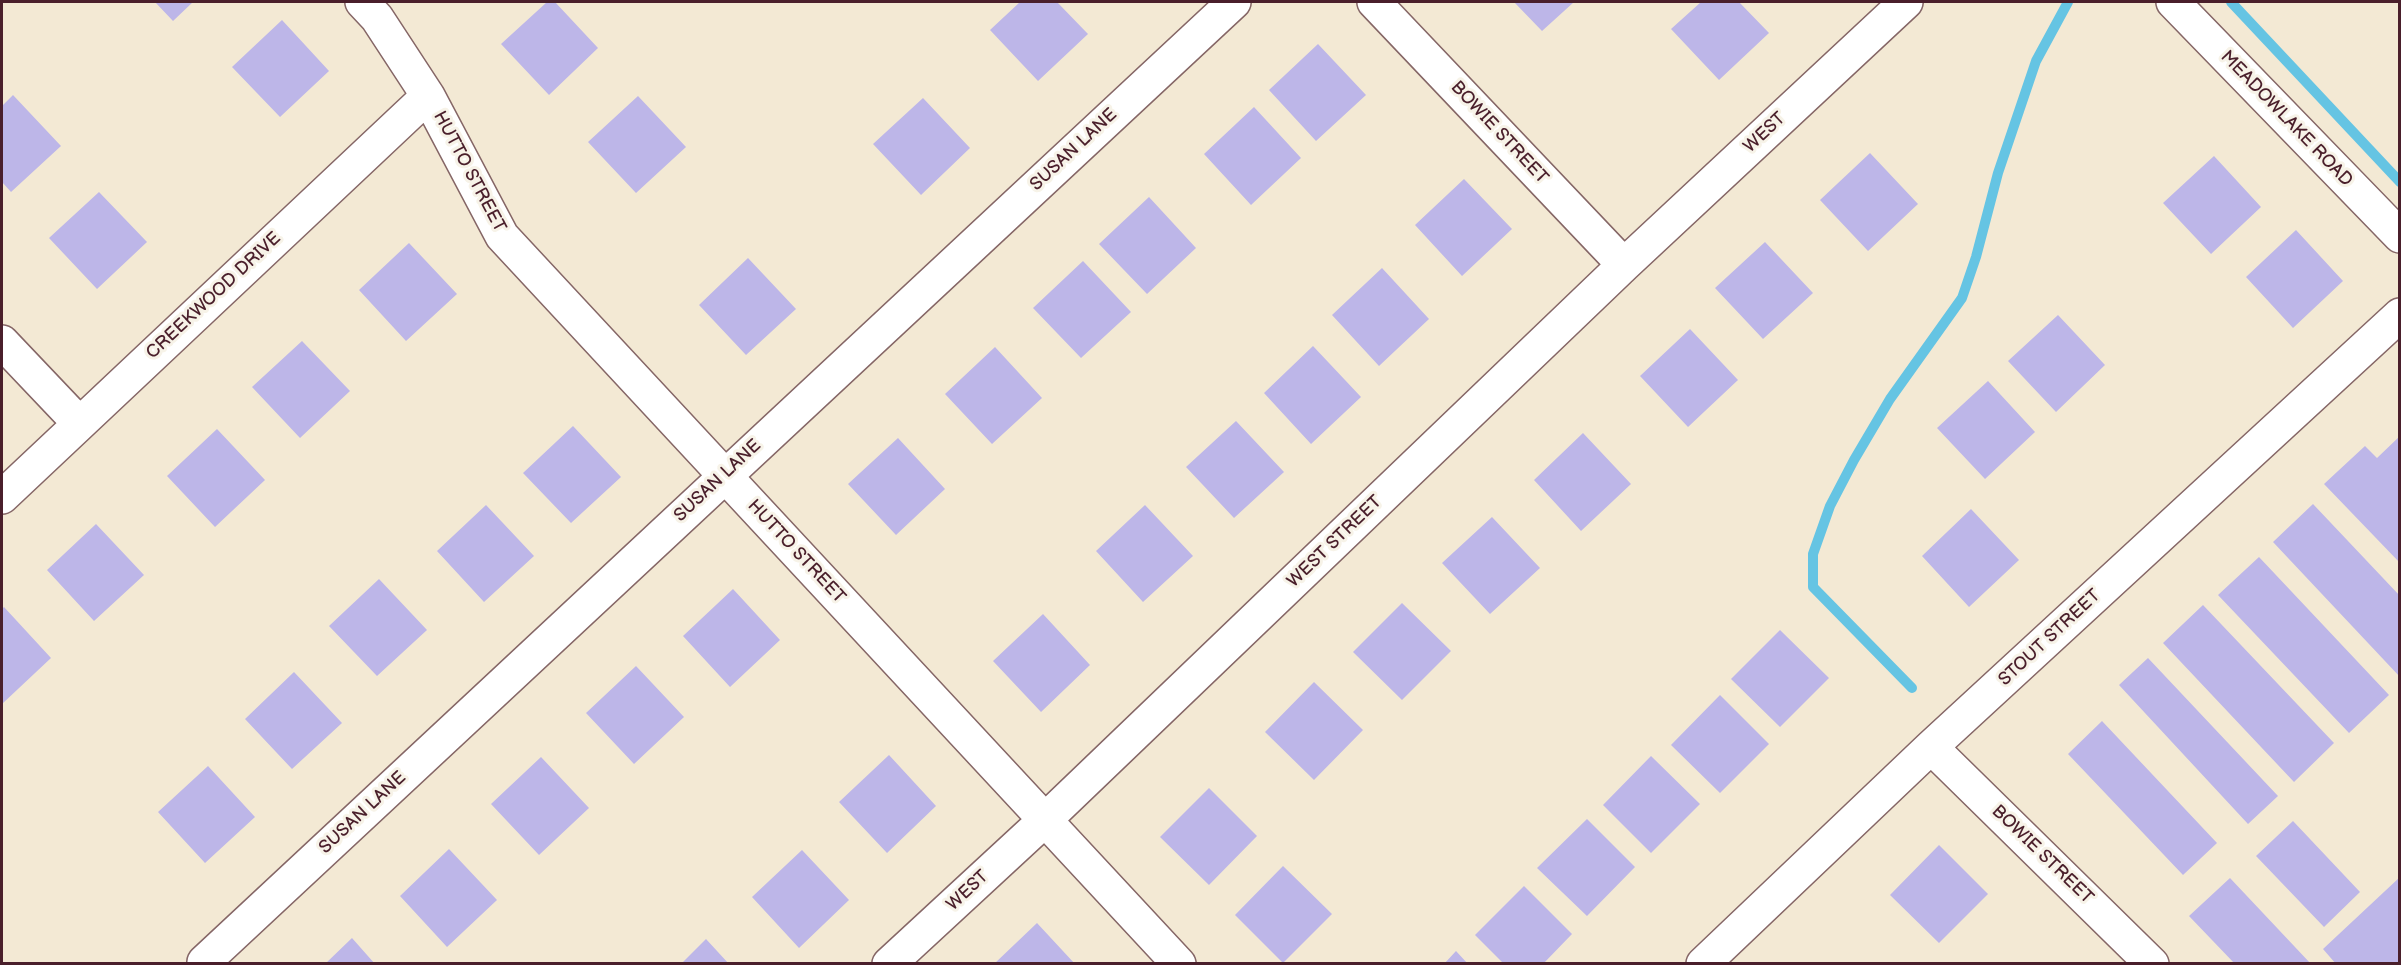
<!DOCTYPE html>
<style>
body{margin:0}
#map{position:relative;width:2401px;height:965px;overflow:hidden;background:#f3e9d4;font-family:"Balsamiq Sans",sans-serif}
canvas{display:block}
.frame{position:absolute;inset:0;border:3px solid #4a1f2b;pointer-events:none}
</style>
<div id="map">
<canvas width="2401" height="965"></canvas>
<div class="frame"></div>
</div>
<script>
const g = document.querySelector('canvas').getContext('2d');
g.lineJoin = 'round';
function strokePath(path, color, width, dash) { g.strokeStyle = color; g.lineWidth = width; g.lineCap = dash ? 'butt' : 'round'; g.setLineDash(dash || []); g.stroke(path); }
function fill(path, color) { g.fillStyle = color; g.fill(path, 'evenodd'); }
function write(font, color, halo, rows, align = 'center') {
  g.font = font + ' "Balsamiq Sans",sans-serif'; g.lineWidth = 6; g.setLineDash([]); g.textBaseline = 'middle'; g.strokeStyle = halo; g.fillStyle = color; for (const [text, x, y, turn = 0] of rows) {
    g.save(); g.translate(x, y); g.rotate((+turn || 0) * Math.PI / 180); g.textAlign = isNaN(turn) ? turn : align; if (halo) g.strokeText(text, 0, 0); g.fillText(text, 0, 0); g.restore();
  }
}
strokePath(new Path2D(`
 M2231,2l169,180
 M1912,688l-99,-101v-33l17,-48 24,-46 36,-61 72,-101 14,-41 22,-84 38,-112 32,-59`), '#65c4e3', 10);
fill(new Path2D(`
 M155,2h38l-20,19z
 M547,2h8l43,46 -49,47 -48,-51z
 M1020,2h37l31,32 -50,47 -48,-51z
 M1514,2h60l-32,29z
 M1701,2h38l30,31 -50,47 -48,-51z
 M282,20l47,51 -49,46 -48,-50z
 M1318,44l48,51 -50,46 -47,-51z
 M13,95l48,51 -50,46 -9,-10v-76z
 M638,96l48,51 -50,46 -48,-51z
 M923,98l47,50 -49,47 -48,-51z
 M1254,107l47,51 -50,47 -47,-51z
 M1870,153l48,51 -50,47 -48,-51z
 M2214,156l47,51 -50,47 -48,-51z
 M1464,179l48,50 -50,47 -47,-51z
 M99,192l48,50 -50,47 -48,-51z
 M1149,197l47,51 -49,46 -48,-50z
 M2296,230l47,51 -50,47 -47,-51z
 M1765,242l48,51 -50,46 -48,-51z
 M409,243l48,51 -51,47 -47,-51z
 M748,258l48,51 -50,46 -47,-50z
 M1083,261l48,51 -50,46 -48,-50z
 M1382,268l47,51 -50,47 -47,-51z
 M2058,315l47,50 -49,47 -48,-51z
 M1690,329l48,51 -50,47 -48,-51z
 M302,341l48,50 -50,47 -48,-51z
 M1313,346l48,51 -50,47 -47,-51z
 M995,347l47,51 -50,46 -47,-50z
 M1988,381l47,51 -50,47 -48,-51z
 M1236,421l48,51 -50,46 -48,-51z
 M573,426l48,51 -50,46 -48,-50z
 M217,429l48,51 -50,47 -48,-51z
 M1583,433l48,51 -50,47 -47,-51z
 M2400,436v127l-76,-79 41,-38 12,12z
 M898,438l47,51 -49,46 -48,-51z
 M2313,504l87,92v81l-127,-135z
 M486,505l48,51 -50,46 -47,-51z
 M1145,505l48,51 -50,46 -47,-51z
 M1971,509l48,51 -50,47 -47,-51z
 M1492,517l48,51 -50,46 -48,-51z
 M96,524l48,51 -50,46 -47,-51z
 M2259,557l130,138 -40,38 -131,-138z
 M379,579l48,51 -50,46 -48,-50z
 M733,589l47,51 -50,47 -47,-51z
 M1402,603l49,48 -49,49 -49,-48z
 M2203,605l131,138 -40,39 -131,-139z
 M4,607l47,51 -49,46v-95z
 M1043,614l47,51 -49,47 -48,-51z
 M1780,630l49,48 -49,49 -49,-48z
 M2148,658l130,138 -30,28 -129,-139z
 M636,666l48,51 -50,47 -48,-51z
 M294,672l48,51 -50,46 -47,-50z
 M1314,682l49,48 -49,50 -49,-48z
 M1720,695l49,49 -49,49 -49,-48z
 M2102,721l115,122 -34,32 -115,-121z
 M889,755l47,51 -49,47 -48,-51z
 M1651,756l49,48 -49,49 -48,-48z
 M541,757l48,51 -50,47 -48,-51z
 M208,766l47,51 -50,46 -47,-51z
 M1209,788l48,48 -48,49 -49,-48z
 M1587,819l48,48 -48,49 -50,-48z
 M2293,821l67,71 -36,35 -68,-71z
 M1939,845l49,49 -49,49 -49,-48z
 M449,849l48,51 -50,47 -47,-51z
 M802,850l47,50 -50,48 -47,-51z
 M1283,866l49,48 -49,49 -48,-48z
 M2400,877v87h-64l-13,-15z
 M2230,878l81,86h-76l-46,-48z
 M1524,886l48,48 -29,30h-39l-29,-29z
 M1037,923l38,41h-81z
 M352,938l23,26h-50z
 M706,939l23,25h-48z
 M1456,951l12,13h-24z`), '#bdb6e8');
const minor = new Path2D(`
 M362,2l15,16 51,78 74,140 677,728
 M1374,2l250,263
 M2,342l77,81
 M2,497l426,-401
 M1931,747l221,217
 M204,962l1030,-960
 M889,964l157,-145 578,-554 282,-263
 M1703,964l228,-217 469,-432`);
const tertiary = new Path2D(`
 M2173,2l227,234`);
strokePath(minor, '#856666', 36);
strokePath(tertiary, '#856666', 36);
strokePath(minor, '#fff', 33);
strokePath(tertiary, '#fff', 33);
write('18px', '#4a1f2b', '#f7f3e8', [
 ["MEADOWLAKE ROAD",2286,119,46],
 ["BOWIE STREET",1499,133,47],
 ["WEST",1765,133,-43],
 ["SUSAN LANE",1074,150,-43],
 ["HUTTO STREET",469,172,62],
 ["CREEKWOOD DRIVE",214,296,-43],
 ["SUSAN LANE",718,481,-43],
 ["WEST STREET",1335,542,-44],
 ["HUTTO STREET",796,552,47],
 ["STOUT STREET",2050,638,-43],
 ["SUSAN LANE",363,813,-43],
 ["BOWIE STREET",2042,855,44],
 ["WEST",968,891,-43]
]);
</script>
